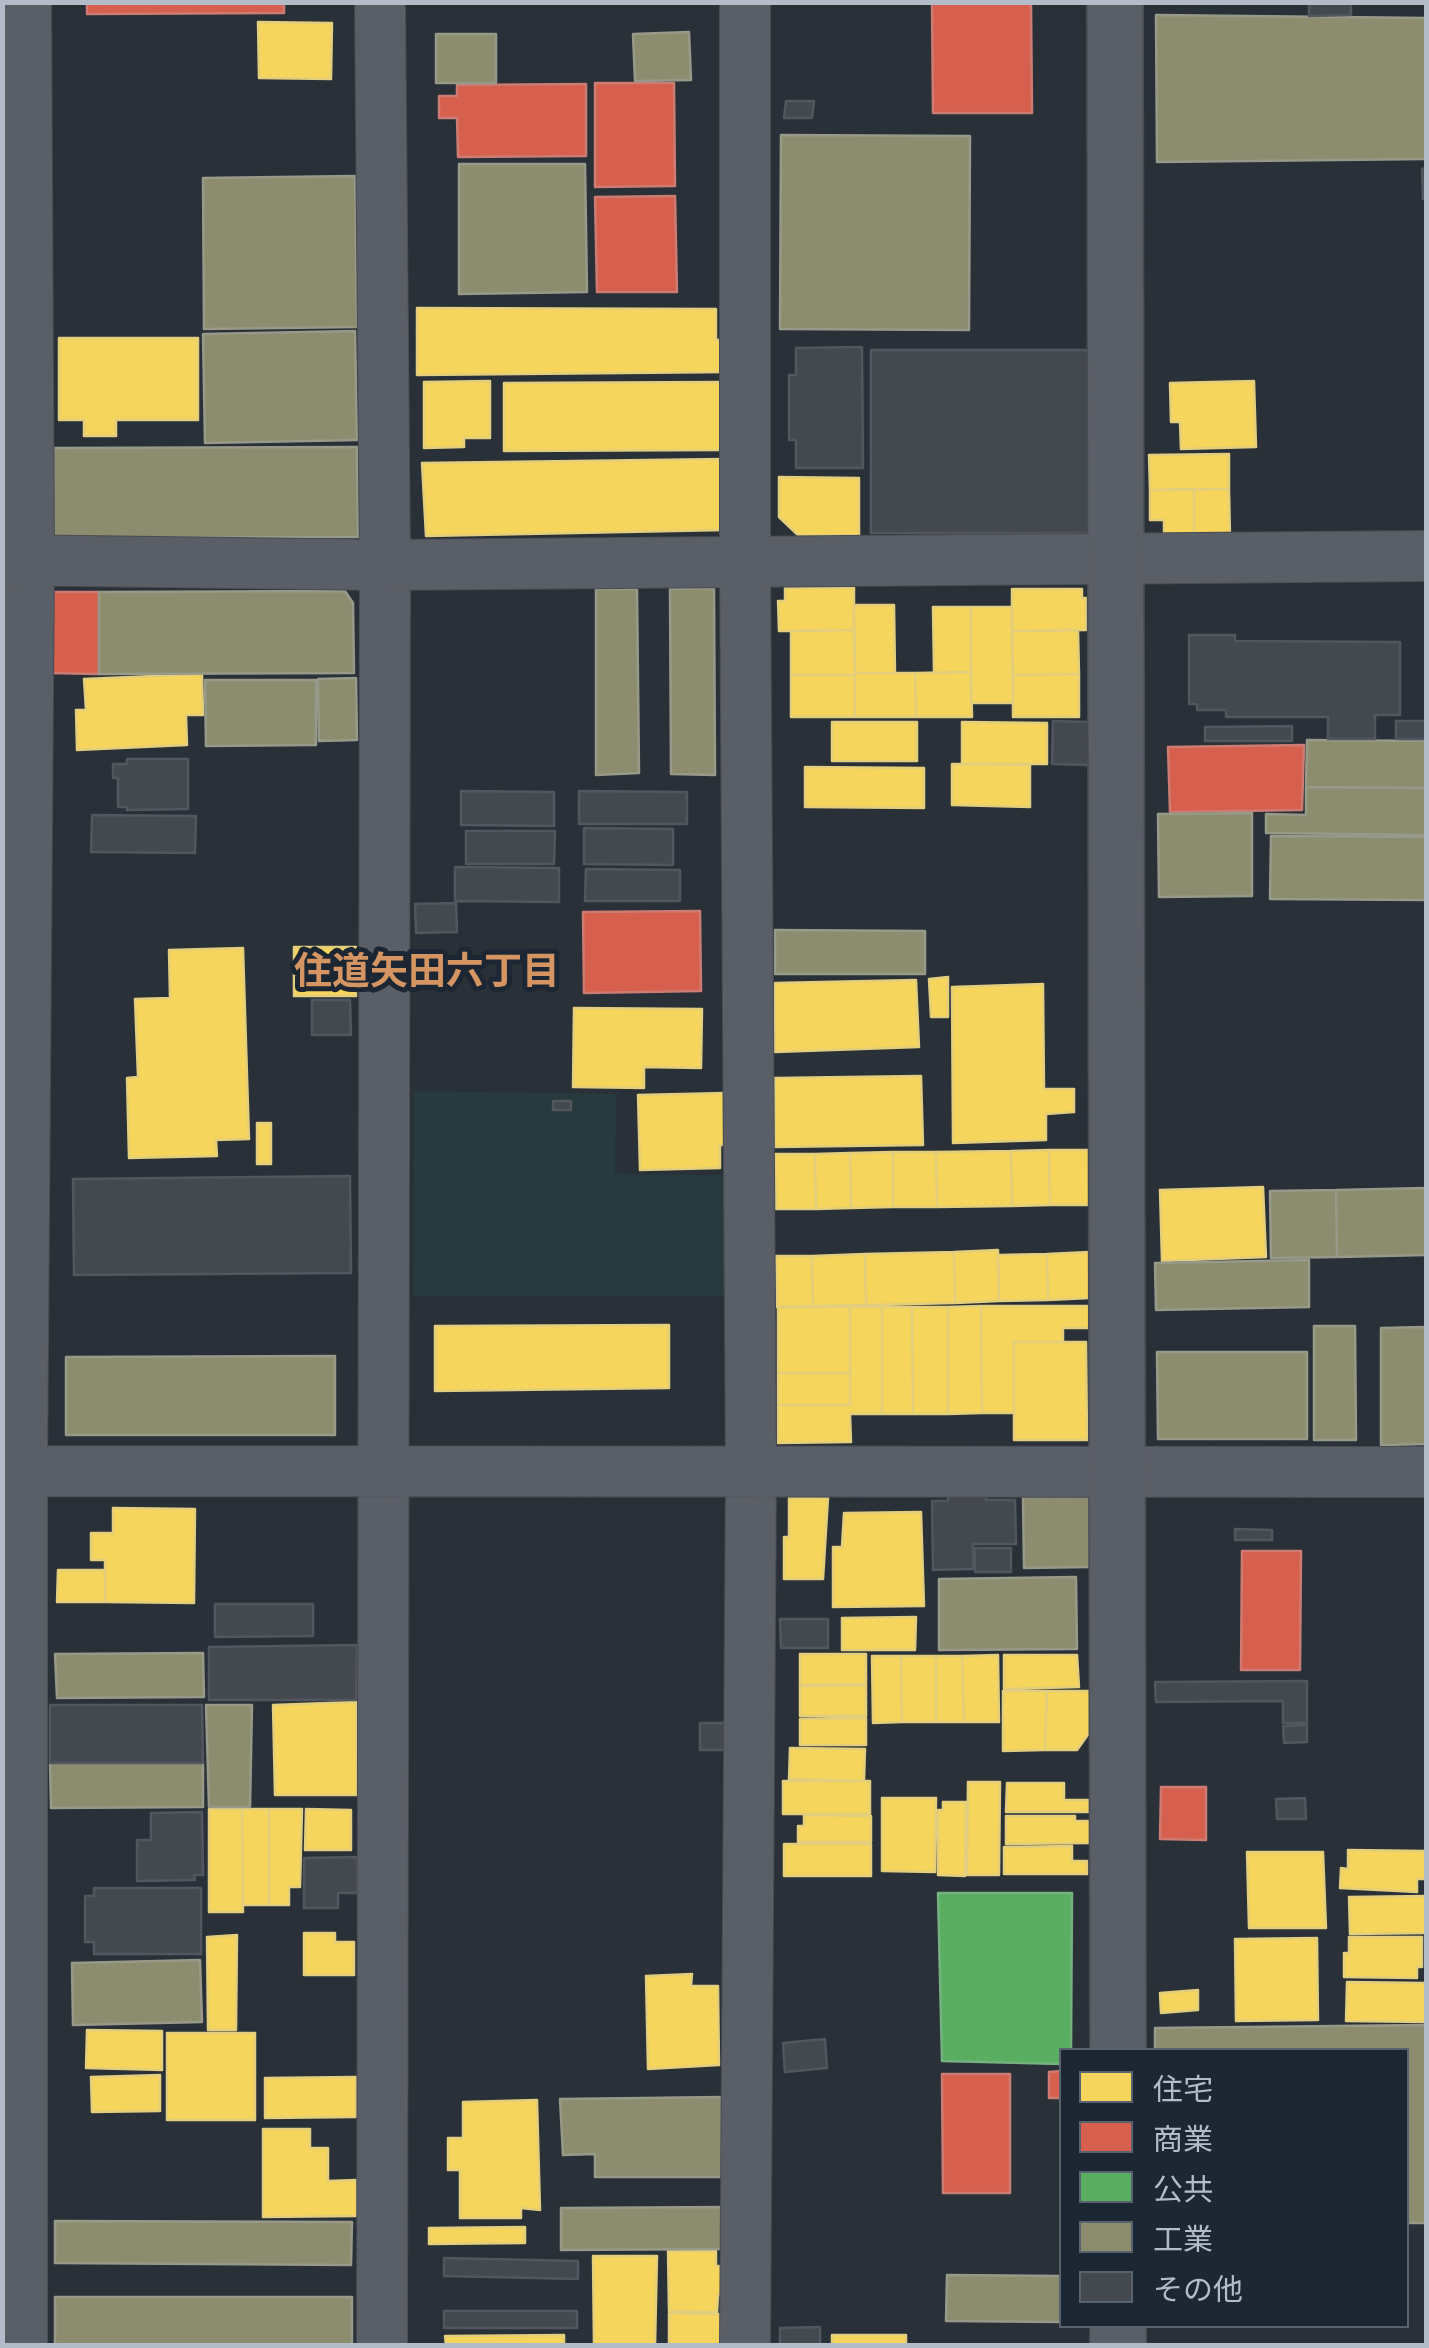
<!DOCTYPE html>
<meta charset="utf-8">
<style>
body{margin:0}
#map{position:relative;width:1429px;height:2348px;overflow:hidden;background:#2a3038;font-family:Manrope,"Noto Sans JP",sans-serif}
canvas{display:block}
.frame{position:absolute;inset:0;border:5px solid #b4bcc9;pointer-events:none}
.legend{position:absolute;left:1059px;top:2048px;width:350px;height:280px;box-sizing:border-box;background:#1d2633;border:2px solid #59626f;margin:0;padding:12px 18px;list-style:none;font-size:30px;color:#b4bcc9}
.legend li{display:flex;align-items:center;gap:20px;height:50px}
.legend b{width:50px;border:2px solid #59626f}
</style>
<div id="map">
<canvas width="1429" height="2348"></canvas>
<div class="frame"></div>
<ul class="legend">
<li><b style="height:28px;background:#f6d55c"></b>住宅</li>
<li><b style="height:28px;background:#d6604d"></b>商業</li>
<li><b style="height:28px;background:#5aae61"></b>公共</li>
<li><b style="height:28px;background:#8c8c6e"></b>工業</li>
<li><b style="height:28px;background:#444950"></b>その他</li>
</ul>
</div>
<script>
const g = document.querySelector('canvas').getContext('2d');
g.lineJoin = 'round';
function fill(path, color) { g.fillStyle = color; g.fill(path, 'evenodd'); }
function strokePath(path, color, width, dash) { g.strokeStyle = color; g.lineWidth = width; g.lineCap = dash ? 'butt' : 'round'; g.setLineDash(dash || []); g.stroke(path); }
function write(font, color, halo, rows, align = 'center') {
  g.font = font + ' Manrope,"Noto Sans JP",sans-serif'; g.lineWidth = 10; g.setLineDash([]); g.textBaseline = 'middle'; g.strokeStyle = halo; g.fillStyle = color; for (const [text, x, y, turn = 0] of rows) {
    g.save(); g.translate(x, y); g.rotate((+turn || 0) * Math.PI / 180); g.textAlign = isNaN(turn) ? turn : align; if (halo) g.strokeText(text, 0, 0); g.fillText(text, 0, 0); g.restore();
  }
}
fill(new Path2D(`
 M414,1091l202,3 -1,80 114,1v121h-315z`), '#273a3e');
const homes = new Path2D(`
 M258,22l74,1 -1,56 -72,-1z
 M417,308l299,1v31h13v32l-312,3z
 M59,338h139v82h-82v16h-32v-16h-25z
 M490,381v57h-26v9l-40,1v-66z
 M1254,381l2,66 -75,2 -1,-27h-9l-1,-39z
 M721,382l1,68 -218,1v-68z
 M1229,454v35l-79,1 -1,-35z
 M724,459v71l-298,6 -4,-73z
 M779,477l80,1v57l-60,1 -20,-19z
 M1194,489h35l1,47h-36z
 M1194,489v47h-30v-16h-14v-30z
 M785,588h69v42l-75,1 -1,-30h7z
 M1012,589h70v9h4v32l-74,1z
 M854,605h40l1,68h-40z
 M933,607h38v65l-37,1z
 M971,607h41l1,96h-42z
 M854,630l1,45h-64v-44z
 M1078,630l1,44 -66,1 -1,-44z
 M971,672l1,45h-56l-1,-44z
 M855,673h60l1,44h-61z
 M202,674l1,41h-17l1,30 -110,5 -1,-40h10l-2,-31z
 M1079,674v43h-66v-42z
 M791,675h64v42h-64z
 M832,722h85v39h-85z
 M962,722l85,1v41h-85z
 M952,764l78,1v42l-78,-2z
 M805,767l119,1v40l-119,-1z
 M294,947h62v49h-62z
 M243,948l6,191 -33,1 1,16 -88,2 -2,-80 11,-1 -3,-78 35,-1 -1,-48z
 M948,977v40h-17l-2,-38z
 M916,980l3,67 -144,5v-69z
 M1043,984l1,105h30v23l-28,2v26l-93,3 -1,-156z
 M574,1008l128,1 -1,59 -57,-1v21l-71,-1z
 M921,1076l2,69 -148,2v-69z
 M725,1093l1,52h-6v23l-80,2 -2,-75z
 M257,1123h14v41h-14z
 M1049,1150h41l1,55h-41z
 M1049,1150l1,55 -38,1 -1,-55z
 M1011,1151l1,55 -75,1 -1,-55z
 M893,1152h43l1,55h-44z
 M893,1152v55l-42,1 -1,-55z
 M850,1153l1,55 -35,1 -1,-55z
 M775,1154h40l1,55h-40z
 M1263,1187l3,70 -104,4 -2,-71z
 M998,1250l1,51 -44,2 -1,-51z
 M954,1252l1,51 -89,2 -1,-51z
 M1089,1252l1,46 -42,2 -1,-46z
 M865,1254l1,51 -53,1 -1,-50z
 M1047,1254l1,46 -49,1 -1,-46z
 M776,1256h36l1,50 -36,1z
 M981,1306l1,107 -34,1v-107z
 M981,1306h109v22h-27v14h-49v71h-32z
 M778,1307h72v66h-72z
 M850,1307h32v107h-32l1,28 -73,1v-38h72z
 M882,1307h30l1,107h-31z
 M912,1307h36v107h-35z
 M669,1325v63l-234,3v-65z
 M1014,1342h72l1,98h-73z
 M778,1373h72v32h-72z
 M789,1498h39l-5,81h-39v-42h5z
 M113,1508l82,1 -1,94 -89,-1v-42h-14v-27h22z
 M921,1512l3,94 -91,1v-60h9l2,-34z
 M58,1570h47v32h-48z
 M916,1617l-1,33h-73v-32z
 M800,1654h66v30l-66,1z
 M998,1655l1,67h-35l-2,-66z
 M1004,1655h73l2,32 -75,2z
 M872,1656h29l1,66 -29,1z
 M901,1656h35v66h-34z
 M936,1656h26l2,66h-28z
 M866,1685v31h-66v-30z
 M1003,1691h44l-2,59 -42,1z
 M1047,1691h45v38l-15,21h-32z
 M356,1702l1,93h-82l-2,-90z
 M866,1718v27h-66v-26z
 M790,1748l75,1 -1,32 -75,-2z
 M783,1781h87v33h-87z
 M968,1782h32l-1,93h-32z
 M1007,1783h57v17h26v12h-84z
 M882,1798h54l-1,74 -53,-1z
 M943,1802h23l-1,74 -27,-1v-65h5z
 M209,1809h33l1,103h-34z
 M242,1809h27v96h-26z
 M269,1809h33l-2,78h-11v18h-20z
 M306,1809l45,1v40h-46z
 M804,1815l67,1v26h-73v-16h6z
 M1006,1816h69v5h15v22l-84,1z
 M784,1844h87v32h-87z
 M1072,1846v15h15v13h-83v-27z
 M1348,1850l78,1v28h-9v13l-77,-4 1,-20 7,1z
 M1247,1852h76l3,76h-77z
 M1426,1896v37l-76,1 -1,-37z
 M304,1933h31v9h19v33h-50z
 M237,1935l-1,95h-28l-1,-93z
 M1349,1937h73v30h-5v11l-73,-1v-24h5z
 M1317,1938l1,82 -82,1 -1,-82z
 M692,1974l-1,12h27l1,79 -71,4 -2,-93z
 M1347,1982l79,1v39l-80,-1z
 M1198,1990v20l-37,3 -1,-20z
 M87,2030l75,1v39l-76,-2z
 M167,2033h88v87h-88z
 M160,2075v36l-68,1 -1,-35z
 M356,2077v40l-91,1v-40z
 M537,2100l3,110 -19,-2v10h-61v-48h-12v-32h15v-36z
 M263,2129h47v19h18v33l28,-1 1,36 -94,1z
 M525,2227v16l-96,1v-16z
 M668,2251h48v15h11l-1,29h-8l-1,17 -48,-1z
 M593,2256h64l-2,90h-61z
 M669,2313l52,1 5,32h-57z
 M564,2335v11h-118l-1,-10z
 M832,2335h74v11h-74z`);
fill(homes, '#f6d55c');
strokePath(homes, '#e2ce7d', 2.5);
const shops = new Path2D(`
 M87,2h197v11l-197,1z
 M932,2h99l1,111h-99z
 M595,83h79l1,103 -80,1z
 M586,84v72l-128,1 -1,-39h-18v-22h18v-11z
 M675,196l2,96h-80l-2,-95z
 M50,592h49v82l-50,-1z
 M1304,745l-2,65 -132,2 -2,-65z
 M700,911l1,80 -117,2 -1,-81z
 M1242,1551h59l-1,119h-59z
 M1161,1787h45v53l-46,-1z
 M1062,2071v27h-13v-26z
 M942,2074h68v119h-67z`);
fill(shops, '#d6604d');
strokePath(shops, '#cc7c72', 2.5);
const public = new Path2D(`
 M938,1893h134l-1,157h-9v14l-120,-3z`);
fill(public, '#5aae61');
strokePath(public, '#75b280', 2.5);
const industry = new Path2D(`
 M1156,15l270,3v141l-269,3z
 M689,32l2,48 -56,1 -2,-47z
 M436,34h60v49h-60z
 M781,135l189,1 -1,194 -189,-1z
 M459,164h126l2,128 -128,2z
 M355,176l2,151 -153,2 -1,-151z
 M355,331l2,109 -152,3 -2,-109z
 M357,447l1,90 -305,1v-90z
 M714,588l1,187 -44,-1 -1,-185z
 M596,589h41l2,184 -43,2z
 M345,591l8,12 1,70 -255,1v-82z
 M356,678l1,62 -38,1 -1,-62z
 M205,680h111v65l-110,1z
 M1307,740l119,1v47l-120,-1z
 M1306,787l120,1v47l-160,-2v-19l40,1z
 M1252,813v83l-93,1 -1,-83z
 M1271,836l155,1v63l-156,-1z
 M775,930l150,1v43h-150z
 M1426,1188v67l-89,2 -1,-67z
 M1336,1190l1,67 -66,1 -1,-67z
 M1309,1260v47l-153,3 -1,-47z
 M1314,1326h41l1,114h-42z
 M1426,1327v117l-45,1v-117z
 M1157,1352h150v87h-149z
 M335,1356v79h-269v-78z
 M1090,1495v72l-66,1 -1,-72z
 M1076,1577l1,72 -138,1v-71z
 M203,1653l1,44 -147,1 -2,-44z
 M206,1705h46l-2,102h-41z
 M50,1763h153v44l-152,1z
 M200,1960l2,62 -129,3 -1,-62z
 M1426,2025v198h-20v-173h-251v-22z
 M724,2097l2,80h-131v-23l-32,1 -3,-56z
 M730,2207l-1,42 -168,1v-42z
 M55,2221l297,1 -1,43 -296,-2z
 M947,2275l115,1v46l-116,-1z
 M55,2297h297v49h-297z`);
fill(industry, '#8c8c6e');
strokePath(industry, '#989a89', 2.5);
const building = new Path2D(`
 M1309,2h42v13l-42,1z
 M786,101h28l-2,17h-28z
 M1426,168v31h-3l-1,-30z
 M862,347l1,121h-67v-28h-7v-65h7v-27z
 M871,350h218v183h-218z
 M1189,635h46v6l165,1v73h-25v24h-47v-22h-102v-7h-29v-6h-8z
 M1053,721l36,1v43l-37,-1z
 M1396,721h30v18h-30z
 M1292,726v15h-87v-14z
 M127,759h61v50l-61,1v-3h-9v-29h-5v-14h14z
 M461,791l93,1v34l-93,-1z
 M579,791l108,1v32h-108z
 M92,815l104,1 -1,37 -104,-1z
 M584,828l89,1v36l-89,-1z
 M466,831h89l-1,33h-88z
 M455,867l104,1v34l-104,-1z
 M586,869l94,1v31h-95z
 M456,903l1,29 -41,1 -1,-29z
 M312,1000h38l1,35h-39z
 M553,1101h18v9h-18z
 M350,1176l1,97 -277,2 -1,-96z
 M985,1492l1,8h29l1,44h-43v25l-40,1 -1,-69h16v-8z
 M1235,1529l37,1v10h-37z
 M975,1548h36v24h-36z
 M215,1604h98v32l-98,1z
 M780,1619h48v29h-47z
 M357,1645l-1,55h-147v-53z
 M1307,1681v42h-24v-22l-127,1 -1,-20z
 M50,1705h152l1,58h-153z
 M700,1723h30v27h-30z
 M1307,1725v17l-23,1 -1,-17z
 M1305,1798l1,21h-29l-1,-20z
 M202,1812l1,63h-9l1,5 -58,1v-41h14v-27z
 M357,1857v36h-19v15h-34v-50z
 M94,1888h107v66h-107v-12h-9v-46h9z
 M825,2039l2,29 -42,4 -2,-29z
 M444,2258l134,3v18l-134,-3z
 M444,2311h133v17h-133z
 M820,2327v19h-40v-18z`);
fill(building, '#444950');
strokePath(building, '#52575f', 2.5);
const minor = new Path2D(`
 M380,2l5,563 -3,1781
 M2,560l383,5 1041,-9
 M2,1471l1424,1
 M22,2346v-875l7,-911 -3,-558
 M745,2346l6,-874 -6,-911v-559`);
const tertiary = new Path2D(`
 M1115,2l3,2048
 M1118,2326v20`);
strokePath(minor, '#484c53', 52);
strokePath(tertiary, '#484c53', 58);
strokePath(minor, '#5a5e66', 50);
strokePath(tertiary, '#5a5e66', 55);
write('bold 38px', '#d59563', '#1d2633', [
 ["住道矢田六丁目",427,973]
]);
</script>
